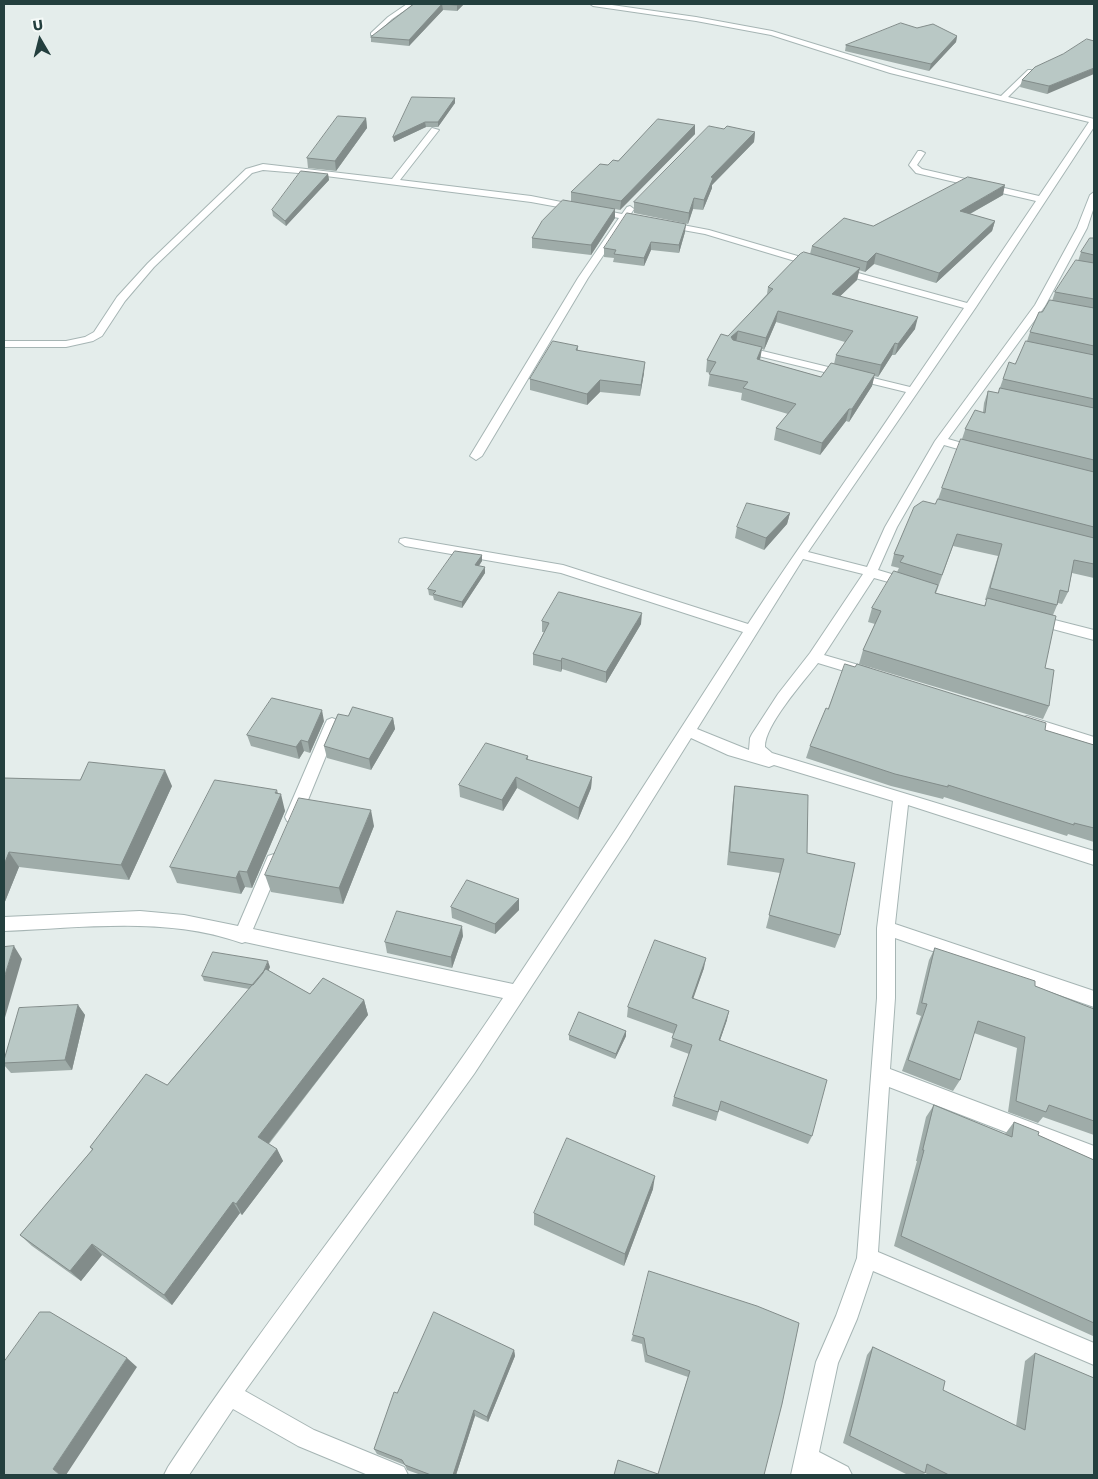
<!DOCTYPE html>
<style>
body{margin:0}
#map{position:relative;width:1098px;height:1479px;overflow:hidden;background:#e4edeb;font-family:"Golos Text",sans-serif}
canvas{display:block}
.frame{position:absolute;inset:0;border:5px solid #233f3e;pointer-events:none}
.north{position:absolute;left:15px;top:15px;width:50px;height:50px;-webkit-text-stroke:4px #f5faf8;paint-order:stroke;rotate:352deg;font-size:14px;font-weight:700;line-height:20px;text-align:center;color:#233f3e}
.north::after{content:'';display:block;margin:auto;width:18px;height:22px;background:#233f3e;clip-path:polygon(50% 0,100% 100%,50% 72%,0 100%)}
</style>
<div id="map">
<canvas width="1098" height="1479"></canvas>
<div class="frame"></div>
<div class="north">U</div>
</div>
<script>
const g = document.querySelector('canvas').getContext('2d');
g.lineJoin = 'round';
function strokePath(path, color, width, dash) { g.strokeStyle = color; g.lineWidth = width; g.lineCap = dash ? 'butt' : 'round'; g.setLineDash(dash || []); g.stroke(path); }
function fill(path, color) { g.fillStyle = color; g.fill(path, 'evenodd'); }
const minor = new Path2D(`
 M407,4h7l-22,15 -17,16h-4v-2l17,-16z
 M590,4h15l91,13 76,14 124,38 105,27 27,-26h3v4l-23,23 86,22v8l-118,180 -168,245 59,15 18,-40 50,-86 100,-136 42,-77 13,-33 4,-3v15l-7,21 -42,78 -97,133 35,10 2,2 -6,4 -35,-10 -47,82 -19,43 37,11 2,3 -2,3 -5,1 -36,-10 -50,77 45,13 2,4 -2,4 -5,1 -46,-14c-14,18 -54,63 -53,84l7,6 322,98v14l-186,-60 -13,119 199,67v16l-199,-69v60l-5,71 204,77v20l-205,-79 -11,165 216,91v22l-221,-94 -16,48 -19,44 -19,89 29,15 4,8h-61l25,-113 20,-46 21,-58 20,-260v-70l16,-127 -119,-36 -5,2 -41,-12 -37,-17 -63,101 -154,235 -229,317 69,39 90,37 4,8h-40l-70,-29 -65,-37 -44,66h-25l4,-8c106,-161 228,-309 335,-469l-258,-56 -3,1c-76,-27 -159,-15 -238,-12v-14l136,-6 44,4 54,11 30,-70 6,-2 6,2 2,5 -29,68 260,55 103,-155 127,-197 -182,-59 -156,-27 -6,-4 1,-3 5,-1 158,27 185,59c51,-78 106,-154 158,-232l-168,-41 -1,-2 5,-3 168,41 54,-79 -127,-35 -2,-2 5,-3 127,35 69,-102 -120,-28 -7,-8 9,-14h3l4,2 -8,12 5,4 117,27 50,-74 -199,-49 -119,-38 -75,-14 -103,-15zM803,559l60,15 -53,79 -32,41 -26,40 -2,4 -1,12 -52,-21z
 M432,128l7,2 -39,50 131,16 91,18 5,-7 3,-1 4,3 -4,6 79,15 109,32 2,2 -5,3 -110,-33 -78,-14 -39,58 -106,178 -6,4 -6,-4 108,-178 41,-60 -88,-16 -221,-28 -47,-4 -11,3 -98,94 -29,34 -23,35 -9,5 -27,6h-62v-6h62l19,-4 9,-5 23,-35 31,-34 98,-94 17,-5 129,15z
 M1035,615l59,15v10l-64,-17 -2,-3 2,-3z
 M1027,716l67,21v12l-72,-23 -2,-4 2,-4z
 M332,718l5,2 2,4 -38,93 -2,4 -6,2 -6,-2 -2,-4 40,-93 2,-4z`);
strokePath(minor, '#a6b5b4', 2);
fill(minor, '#fff');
fill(new Path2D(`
 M414,4h50l-7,7 -14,-1 -34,36 -38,-4v-5z
 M917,28l40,8 -1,6 -27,29 -84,-20 1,-6z
 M1063,54l-16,40 -27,-7 2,-7z
 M455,98v5l-17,24h-12l-32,15 -1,-5z
 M366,118l1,10 -31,43 -28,-3 -1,-10z
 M695,125v9l-75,76 -5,-1v9l-24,37 -59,-7v-10l39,-37v-9l37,-27z
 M724,129l31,3 -1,10 -42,43v3l-9,22 -10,-1 -5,15 -54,-11v-11z
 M328,174l1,6 -43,46 -13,-10 -1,-6z
 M1003,195l-33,19 25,7 -3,10 -56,52 -62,-19 -9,8 -6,-2 -2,10 -17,16 75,33 -20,26h-3l-14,22 -4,-1 -2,10 -23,36 -3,-1 -26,34 -46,-15 2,-12 12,-14 -47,-14 1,-7 -34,-7 2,-13 -4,-1 1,-12 60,-66 1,-7 42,-33 2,-8 61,-20zM776,322l69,20 -9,13 -2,9 -13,13 -61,-17 2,-11 2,1z
 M685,232l-6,21 -28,-3 -7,16 -31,-4 1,-4 -10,-1v-9z
 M1094,238v340l-22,-5 -4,19 -6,12 -4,-1 -5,12 -8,53 4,38 -6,13 -184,-55 4,-14 12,-26 -7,-2 4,-14 25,-36 2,-4 -8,-2 3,-12 41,-50 3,-5 4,-11 20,-49 4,-12 17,-15 1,-9 4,-12 10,2 5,-14 12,-15 12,-23 3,-9 12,-20 10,-11 3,-9 23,-31 3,-9zM953,546l45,10 -13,44h2l-3,6 -48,-13z
 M578,346v5l66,22 -4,23 -40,-4 -13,13 -57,-15v-11z
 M790,513l-3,11 -23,26 -29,-12 2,-11z
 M482,555v6l-3,5 6,7 -23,35 -28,-8 -1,-4 -4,-1 -1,-6z
 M542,621l99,3 -35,59 -44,-14 -1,3 -28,-7v-11l11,-22h-2z
 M348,716l45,2 2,11 -24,41 -44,-12 -3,-12z
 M324,721l-14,32 -6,-2 -5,8 -48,-13 -4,-11z
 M1045,730l49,15v97l-26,-8 -1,2 -123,-39 -1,2 -52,-13 -85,-28 4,-12z
 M528,756v4l64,17 -1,11 -13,32 -61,-32 -14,23 -43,-14 -1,-12z
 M4,778l168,8 -43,94 -110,-13 -15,37z
 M735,786l72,67 33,82 -5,13 -69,-20 14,-55 -53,-8 6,-65z
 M278,794l7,17 -33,77 -7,-1 -4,7 -64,-11 -7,-16z
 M374,826l-31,78 -72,-12 -6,-17z
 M451,907l68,3 -24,24 -43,-16z
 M463,936l-11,32 -65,-15 -2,-11z
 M935,948l100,38 59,23v126l-51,-18 -5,6 -30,-11 9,-64 -43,-15 -14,47 -7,11 -51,-20 19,-55 -5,-2 13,-54z
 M270,967l-2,3 42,24 54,6 4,15 -99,129 8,5 6,12 -41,54 -2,-2 -68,92 -70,-50 -21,26 -49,-35 -12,-11 72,-85 -2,-3 77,-62 82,-96 -45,-8 -2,-5z
 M704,968l-11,30 34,22 -7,20 92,96 -4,8 -89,-34 -3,11 -44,-15 2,-9 15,-43 -19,-7 4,-13 -47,-17 1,-10z
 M78,1005l7,10 -13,55 -61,3 -7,-8v-5z
 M626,1031v5l-11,23 -46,-19v-5z
 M934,1105l71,29 9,-12 24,13 56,25v175l-1,1 -199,-90 23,-85h-1l10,-44z
 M653,1189l-29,77 -90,-41v-12z
 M799,1323l-141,151 30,-97 -43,-15 -3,-18 -11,-3 2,-6z
 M873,1347l70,43 73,36 9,-65 10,-8 59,122h-165l-4,-2 -3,2h-14l-65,-32 24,-88z
 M514,1350l1,6 -27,66 -13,-6 -19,59h-35l-14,-5 -2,-5 -28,-11 -3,-5 23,-56z`), '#9faca9');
fill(new Path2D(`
 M442,4l1,6 -34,36v-6z
 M459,4h5l-7,7v-6z
 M957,36l-1,6 -27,29 2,-7z
 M1094,68v6l-47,20 2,-8z
 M455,98v5l-17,24v-5z
 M366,118l1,10 -31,43 -1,-10z
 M425,122l1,5 -32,15 -1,-5z
 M695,125v9l-75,76 1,-9z
 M755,132l-1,10 -42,43v3l-9,22 1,-10 7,-23z
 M328,174l1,6 -43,46 -1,-5z
 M1005,185l-2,10 -46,26 3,-10z
 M694,198l-1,11 -5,15 1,-11z
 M615,209v9l-24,37v-10z
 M995,221l-3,10 -56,52 3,-10z
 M686,224l-1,8 -6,21v-8z
 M651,242v8l-7,16v-8z
 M876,253l-2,11 -9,8 2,-10z
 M860,268l-3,12 -27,26 2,-12z
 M778,311l-2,11 -12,28 2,-12z
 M918,317l-3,12 -20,26 3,-11z
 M738,331l-2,12 -5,-6z
 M895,343l-3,12 -14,22 3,-12z
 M762,347l-2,12 -5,12 2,-12z
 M645,362l-1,11 -4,23 1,-11z
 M875,374l-3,12 -23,36 3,-13z
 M600,380v12l-13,13v-11z
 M849,409l-3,12 -26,34 2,-12z
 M790,513l-3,11 -23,26 2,-12z
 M482,555v6l-7,10v-6z
 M485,567v6l-23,35v-6z
 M642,613l-1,11 -35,59v-11z
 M562,658v11l-1,3v-11z
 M322,710l2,11 -14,32 -2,-11z
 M393,718l2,11 -24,41 -2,-11z
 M301,740l3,11 -5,8 -3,-12z
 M165,770l7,16 -43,94 -8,-15z
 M516,777l1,11 -14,23 -1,-11z
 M592,777l-1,11 -13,32 1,-12z
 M277,790l2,8 2,-4 4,17 -33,77 -5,-16z
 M371,810l3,16 -31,78 -4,-16z
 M9,852l10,15 -15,37v-39z
 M239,871l6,16 -4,7 -5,-16z
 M519,899v11l-24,24v-10z
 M462,926l1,10 -11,32 -1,-11z
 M14,946l8,13 -18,62v-43z
 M706,958l-2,10 -14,40 2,-10z
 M268,961l2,6 -10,24 -2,-5z
 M364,1000l4,15 -104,134 -6,-12z
 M78,1005l7,10 -13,55 -7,-10z
 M729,1011l-2,9 -10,29 2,-9z
 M626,1031v5l-11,23 1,-5z
 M277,1149l6,12 -41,54 -6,-11z
 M655,1176l-2,13 -29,77 1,-12z
 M233,1202l7,11 -68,92 -8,-10z
 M92,1244l10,11 -21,26 -11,-10z
 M514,1350l1,6 -27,66 -1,-5z
 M127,1358l10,9 -71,108h-6l-7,-6z
 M474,1410l1,6 -19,59h-3z`), '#828c8a');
const building = new Path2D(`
 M414,4h45l-2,1 -15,-1 -33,36 -38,-3z
 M901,23l16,5 16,-4 24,12 -26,28 -85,-19z
 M1087,39l7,2v27l-45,18 -27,-6 13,-13 28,-13z
 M412,97l43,1 -17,24h-13l-32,15z
 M338,116l28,2 -31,43 -28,-3z
 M658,119l37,6 -74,76 -50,-9 29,-28 8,1 5,-5 5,1z
 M709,126l15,3 3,-3 28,6 -44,45 2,1 -9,22 -10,-2 -5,15 -55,-11z
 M301,171l27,3 -43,47 -13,-11z
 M968,177l37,8 -45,26 35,10 -56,52 -63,-20 -9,9 -55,-16 32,-28 29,8z
 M563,200l52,9 -24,36 -59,-7 10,-17z
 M627,213l59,11 -7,21 -28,-3 -7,16 -30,-4 2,-4 -12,-2z
 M1090,238h4v17l-13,-3z
 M804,252l56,16 -28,26 86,23 -20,27 -3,-1 -14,22 -45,-10 17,-24 -75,-20 -12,27 -28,-7 -7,6 2,3 29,7 -5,12 64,18 10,-14 44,11 -23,35h-3l-27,34 -46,-15 20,-24 -53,-16 5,-6 -39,-8 7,-12 -9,-2 14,-26 7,2 45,-47 -5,-2 32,-33z
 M1076,260l18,3v36l-39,-7z
 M1050,300l44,8v38l-64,-14 9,-20h3z
 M553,341l25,5 -2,4 69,12 -4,23 -41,-5 -13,14 -57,-15z
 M1026,341l68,14v44l-91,-20 6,-17 6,2z
 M1000,388l94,20v52l-129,-31 10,-19 10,3 3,-22 10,2z
 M961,439l133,33v55l-152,-39z
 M938,499l156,39v26l-20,-4 -6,32 -8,-2 -3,15 -67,-17 12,-44 -45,-10 -15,41 -42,-13 4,-6 -10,-2 20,-47 9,-6 12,3z
 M747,503l43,10 -24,25 -29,-11z
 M455,551l27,4 -7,10 10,2 -23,35 -29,-8 3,-3 -8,-2z
 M894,571l44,14 -3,8 50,13 2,-8 69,18 -11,52 9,2 -5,36 -186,-56 18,-39 -9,-3z
 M559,592l83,21 -36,59 -44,-14 -1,3 -28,-7 16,-31 -7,-2z
 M845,664l10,3 2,-3 189,59 -1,7 49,15v83l-20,-5v2l-126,-40v2l-53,-13 -85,-28 16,-38 2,1z
 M272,698l50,12 -14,32 -7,-2 -5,7 -49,-12z
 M353,707l40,11 -24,41 -45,-13 14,-32 10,2z
 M486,743l42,13 -2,3 66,18 -13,31 -63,-31 -14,23 -43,-15z
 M89,762l76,8 -44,95 -112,-13 -5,13v-87l76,2z
 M215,780l62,10 -2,3 6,1 -34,78 -8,-1 -3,7 -66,-11z
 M735,786l73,9 -1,58 48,10 -15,72 -71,-20 15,-56 -54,-7z
 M299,798l72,12 -32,78 -74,-13z
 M467,880l52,19 -24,25 -44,-17z
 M397,911l65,15 -11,31 -66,-15z
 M655,940l51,18 -14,40 37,13 -10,29 108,40 -15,56 -91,-35 -3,11 -44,-15 18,-52 -20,-7 5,-13 -49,-18z
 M14,946l-10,32v-31z
 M935,948l100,33v5l59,23v112l-45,-16 -3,7 -30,-11 9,-64 -47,-16 -18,59 -52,-20 19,-56 -5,-1z
 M213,952l55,9 -5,12 -10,12 -51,-9z
 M266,969l44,25 13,-16 41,22 -106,137 19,12 -41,55 -3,-2 -69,93 -72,-51 -22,27 -50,-36 73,-86 -3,-2 56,-73 21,11z
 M78,1005l-13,55 -61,3v-3l15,-52z
 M579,1012l47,19 -10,23 -47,-19z
 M934,1105l78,32 2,-15 25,10 -1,3 56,25v163l-193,-87 23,-86h-1z
 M567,1138l88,38 -30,78 -91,-41z
 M649,1271l108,35 42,17 -17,81 -18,71h-150l4,-15 40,14 32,-103 -43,-16 -3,-17 -11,-3z
 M40,1312h10l77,46 -74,111 7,6h-56v-113z
 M434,1312l80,38 -27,67 -13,-7 -21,65h-22l-26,-10 -3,-5 -28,-11 20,-57 3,1z
 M873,1347l72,34 -2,9 82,40 10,-77 59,25v97h-145l-22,-11 -2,9 -75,-37z`);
fill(building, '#b9c8c5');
strokePath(building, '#828c8a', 1);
</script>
